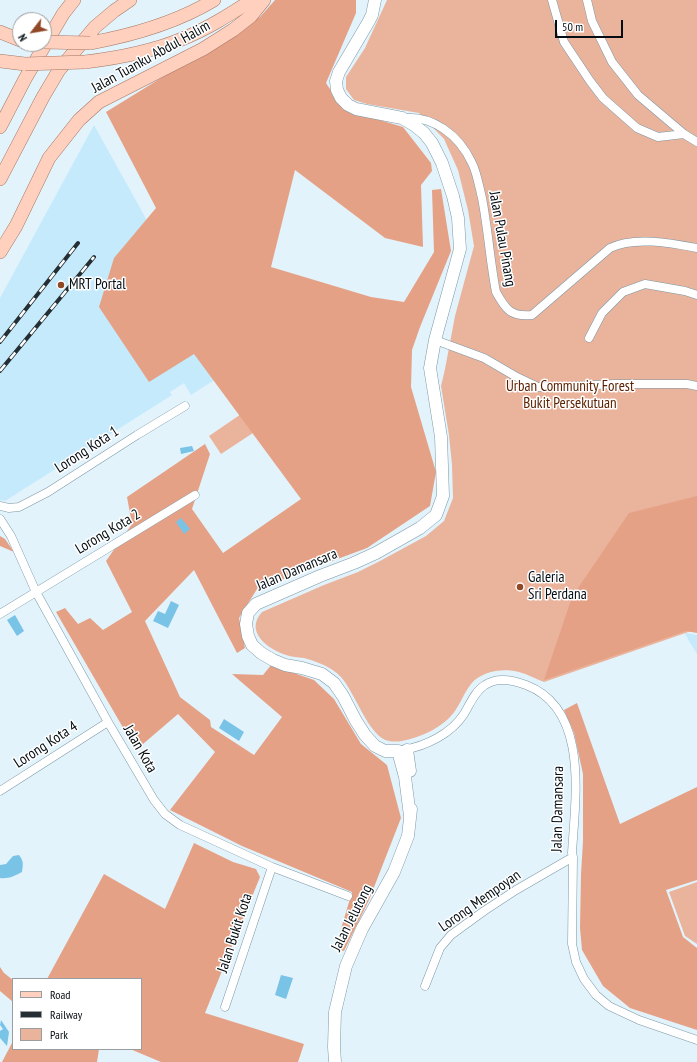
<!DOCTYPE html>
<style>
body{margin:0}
#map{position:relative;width:697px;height:1062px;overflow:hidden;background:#e2f3fc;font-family:"PT Sans Narrow",sans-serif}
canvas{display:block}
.legend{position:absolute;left:12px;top:978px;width:130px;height:72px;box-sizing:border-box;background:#fff;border:1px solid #9b9ea0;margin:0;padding:5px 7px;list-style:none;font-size:12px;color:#040d12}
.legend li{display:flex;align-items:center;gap:8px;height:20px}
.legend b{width:20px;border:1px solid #9b9ea0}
.north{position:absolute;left:12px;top:12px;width:40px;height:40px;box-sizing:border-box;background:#fff;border:1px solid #9b9ea0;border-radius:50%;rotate:239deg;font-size:11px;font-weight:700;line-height:16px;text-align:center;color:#040d12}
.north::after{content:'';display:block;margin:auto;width:14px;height:18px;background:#904827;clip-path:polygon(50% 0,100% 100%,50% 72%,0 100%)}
.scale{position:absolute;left:555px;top:20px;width:68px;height:18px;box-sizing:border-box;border:2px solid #040d12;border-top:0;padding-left:5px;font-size:12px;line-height:14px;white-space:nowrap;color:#040d12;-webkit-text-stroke:3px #fff;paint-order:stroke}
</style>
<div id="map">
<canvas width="697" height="1062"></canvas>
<ul class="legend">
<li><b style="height:5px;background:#fed0bd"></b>Road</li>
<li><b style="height:5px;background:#242e33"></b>Railway</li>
<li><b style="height:11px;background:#eab39c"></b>Park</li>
</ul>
<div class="north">N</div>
<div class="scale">50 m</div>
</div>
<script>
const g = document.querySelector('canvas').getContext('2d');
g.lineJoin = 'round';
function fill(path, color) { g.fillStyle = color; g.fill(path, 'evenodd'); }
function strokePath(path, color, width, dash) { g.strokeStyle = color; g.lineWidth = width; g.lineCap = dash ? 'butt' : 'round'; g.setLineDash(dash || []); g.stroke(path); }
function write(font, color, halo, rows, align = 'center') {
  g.font = font + ' "PT Sans Narrow",sans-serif'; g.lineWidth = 3; g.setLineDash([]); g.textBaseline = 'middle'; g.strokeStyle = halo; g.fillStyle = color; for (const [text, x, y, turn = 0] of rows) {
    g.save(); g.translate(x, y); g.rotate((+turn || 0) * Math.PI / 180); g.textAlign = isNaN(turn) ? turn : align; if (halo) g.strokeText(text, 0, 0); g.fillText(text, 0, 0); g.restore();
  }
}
fill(new Path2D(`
 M94,125l136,245 -39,25 -7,-12 -14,9 2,3 -167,106 -5,-1v-202z
 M685,633l12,2v19l-8,-13z`), '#c5eafc');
fill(new Path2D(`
 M387,0h310v629l-153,53c-8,-3 -17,-8 -25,-10 -16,-4 -37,-1 -48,12 -8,10 -12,24 -21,33 -8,8 -18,14 -28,18 -11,4 -22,8 -33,6 -20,-3 -34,-49 -48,-64 -9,-10 -23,-15 -37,-19 -6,-1 -12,-1 -18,-3 -18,-6 -42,-23 -24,-43l62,-27 34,-13 22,-11 46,-25 18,-15 9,-23 -1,-33 -3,-30 -8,-49 4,-17 10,-53 19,-70 -6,-36 -10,-40 -14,-31 -25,-26 -52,-9 -13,-4 -8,-11v-12l19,-29z
 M247,410l12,19 -38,25 -12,-18z
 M697,882v62l-12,-8 -16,-44z`), '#eab39c');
fill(new Path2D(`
 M275,0h81v13l-30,70 17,26 60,18 28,36 1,8 -11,14 2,62 -38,-9 -90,-68 -24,97 100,30 33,5 30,-50 -2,-62 9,-1 10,62 -31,76 -8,23 -1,37 25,85 -6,34 -63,42 -110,41 -18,29 6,30 -8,5 -43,-83 -49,51 35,76 30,23 1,7 43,28 28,-38 -50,-43 31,1 8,-10 43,15 20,19 27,45 26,21 14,53 -32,82 -25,51 -9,-2 17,-57 -110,-46 -72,-36 45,-58 -37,-38 -42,36 -80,-138 9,-4 13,16 12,-6 13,12 29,-18 -26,-51 26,-37 -5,-27 78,-53 5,10 -18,55 31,44 78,-54 -107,-145 -45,28 -50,-75 15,-49 42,-50 -50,-96 154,-95z
 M697,496v137l-11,-2 -142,49 28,-83 57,-84z
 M0,536l5,3 9,13 -14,-6z
 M577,703l43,121 77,-37v93l-31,10 17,47 14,11v82l-67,-22 -27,-22 -21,-36 -2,-22 1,-54 2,-33v-67l-9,-41 -10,-23z
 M194,843l39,19 23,7 4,8 -55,136 99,31 -6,18h-137l-31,-13h11v-70h-94l57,-105 61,35z
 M0,967l4,6 9,7v22l-13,-11z
 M13,1041v8h86l-2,13h-95z`), '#e5a185');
fill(new Path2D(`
 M192,446l2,5 -13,3 -1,-6z
 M181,518l9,11 -6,5 -8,-12z
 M171,601l8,4 -11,23 -15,-7 5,-10 7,3z
 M15,615l9,16 -7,5 -10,-16z
 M224,719l20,13 -5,9 -20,-13z
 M19,855c5,6 4,10 3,17 -8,4 -13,7 -22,6v-13l6,-1 7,-8z
 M281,975l12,3 -7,21 -11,-4z
 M1,1020l8,12 -2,14 -7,-8v-7l3,-2 -3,-4z`), '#79c3e7');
const street = new Path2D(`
 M552,0l12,42 26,39 13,17 34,30 21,9 26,-3
 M587,0l5,21 20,41 26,33 46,39 13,8
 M402,118c31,-3 57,17 70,45 5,10 7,23 10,35 6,31 8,63 14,94 10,18 15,25 36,23l78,-67c24,-12 61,-5 87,0
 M589,338l13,-25 21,-21 22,-8 40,7 12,4
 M435,340l49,18 31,18 23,11h24l52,-3h73l10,2
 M0,506l9,2 10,-1 29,-15 89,-57 48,-29
 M0,519l11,17 25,56 72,130 46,78 11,14 15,11 92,42 76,29
 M0,614l195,-119
 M403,750c23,-4 48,-16 61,-36 6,-10 11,-23 21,-29 12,-8 28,-5 41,0 64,24 49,115 46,168l1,4 -1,87 4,18 8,17 12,16 13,11 30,14 58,20
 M0,791l108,-69
 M425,986l15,-38 11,-13 33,-24 32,-21 57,-33
 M225,1007l47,-140`);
const secondary = new Path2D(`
 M375,0l-3,15 -3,6 -30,51 -3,9 1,9 4,8 7,7 8,4 46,9 12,7 10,8 8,10 10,20 11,33 5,22 2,31 -25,91 -5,28 11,69 2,59 -7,19 -16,13 -44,25 -22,10 -34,13 -64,28 -8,9 -2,11 2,12 4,9 9,8 12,7 12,5 17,3 20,6 12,9 9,13 13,25 9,14 10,11 10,5h13l7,26 5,39
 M407,750l3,21
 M335,1062l-1,-15 1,-35 11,-46 16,-37 32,-57 14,-36 3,-27`);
const primary = new Path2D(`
 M0,32l20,8
 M90,43c44,-8 86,-20 124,-43
 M0,61l25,3
 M85,62c33,-4 66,-10 97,-23 25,-10 47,-24 70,-39
 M0,127l25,-48 38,-65 11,-14
 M0,179l43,-82 16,-27 36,-43 19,-16 16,-11
 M0,252l16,-26 33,-68 30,-38 20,-18 104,-53 30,-19 18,-14 13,-16`);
strokePath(street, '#7d98a5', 9);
strokePath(secondary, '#7d98a5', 13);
strokePath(primary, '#a67865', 14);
strokePath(street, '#fff', 8);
strokePath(secondary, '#fff', 12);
strokePath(primary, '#fed0bd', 13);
const rail = new Path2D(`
 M0,342l78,-99
 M0,371l94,-114`);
strokePath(rail, '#242e33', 4);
strokePath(rail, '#fff', 2.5, [8]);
const primaryBridge = new Path2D(`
 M44,42l46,1
 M25,64l60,-2`);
strokePath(primaryBridge, '#a67865', 14, []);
strokePath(primaryBridge, '#fed0bd', 13);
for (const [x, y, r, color] of [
 [61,285,4,"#904827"],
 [520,587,4,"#904827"]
]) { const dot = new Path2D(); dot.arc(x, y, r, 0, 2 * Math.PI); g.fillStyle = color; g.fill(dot); strokePath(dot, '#fff', 1.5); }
write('15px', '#040d12', '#fff', [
 ["Jalan Tuanku Abdul Halim",151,57,-29],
 ["Jalan Pulau Pinang",502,239,80],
 ["Lorong Kota 1",87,450,-33],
 ["Lorong Kota 2",108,532,-31],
 ["Jalan Damansara",297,570,-23],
 ["Lorong Kota 4",46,745,-33],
 ["Jalan Kota",140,749,60],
 ["Jalan Damansara",558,809,-89],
 ["Lorong Mempoyan",480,901,-35],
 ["Jalan Jelutong",352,918,-63],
 ["Jalan Bukit Kota",235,933,-72]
]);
write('15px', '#040d12', '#fff', [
 ["MRT Portal",69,285],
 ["Galeria",528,578],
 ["Sri Perdana",528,595]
], 'left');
write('15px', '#5d2202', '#fff', [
 ["Urban Community Forest",570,387],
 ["Bukit Persekutuan",570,404]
]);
</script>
